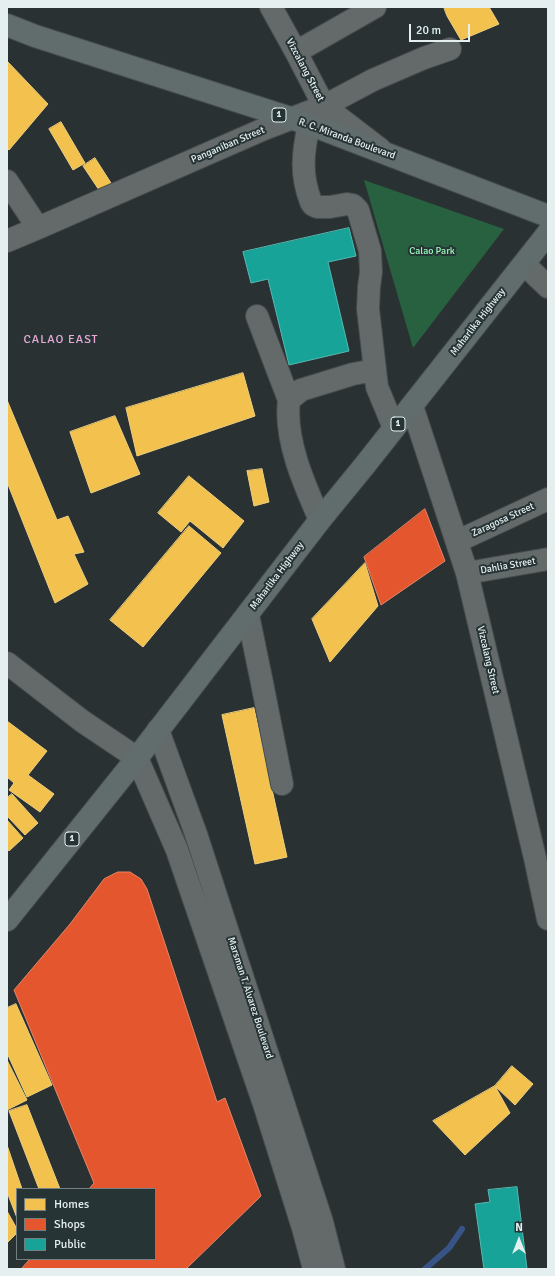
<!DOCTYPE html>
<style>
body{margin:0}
#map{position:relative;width:555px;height:1276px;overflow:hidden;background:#2a3132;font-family:Signika,sans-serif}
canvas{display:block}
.frame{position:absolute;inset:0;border:8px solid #e6eff0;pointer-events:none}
.legend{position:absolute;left:16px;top:1188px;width:140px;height:72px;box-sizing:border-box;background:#263436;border:1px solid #737f80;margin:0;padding:5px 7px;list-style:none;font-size:12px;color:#e6eff0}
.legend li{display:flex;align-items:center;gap:8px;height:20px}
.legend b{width:20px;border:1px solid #737f80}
.north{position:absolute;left:499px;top:1220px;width:40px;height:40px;-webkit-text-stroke:3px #263436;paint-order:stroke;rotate:0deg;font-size:11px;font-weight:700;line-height:16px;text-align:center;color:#e6eff0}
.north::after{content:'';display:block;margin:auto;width:14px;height:18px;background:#e6eff0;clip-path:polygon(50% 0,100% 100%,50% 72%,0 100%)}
.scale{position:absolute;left:409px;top:24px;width:61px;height:18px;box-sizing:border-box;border:2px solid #e6eff0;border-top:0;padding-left:5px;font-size:12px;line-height:14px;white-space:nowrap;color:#e6eff0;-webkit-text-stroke:3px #263436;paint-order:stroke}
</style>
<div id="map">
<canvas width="555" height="1276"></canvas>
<div class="frame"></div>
<ul class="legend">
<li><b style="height:11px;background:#f2c14e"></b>Homes</li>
<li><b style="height:11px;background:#e4572e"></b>Shops</li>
<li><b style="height:11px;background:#17a398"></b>Public</li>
</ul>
<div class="north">N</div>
<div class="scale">20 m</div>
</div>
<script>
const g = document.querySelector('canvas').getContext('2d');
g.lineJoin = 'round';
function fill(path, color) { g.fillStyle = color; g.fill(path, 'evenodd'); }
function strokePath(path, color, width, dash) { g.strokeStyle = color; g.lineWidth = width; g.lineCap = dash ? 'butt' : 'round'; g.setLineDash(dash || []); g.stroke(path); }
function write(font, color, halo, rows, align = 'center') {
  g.font = font + ' Signika,sans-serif'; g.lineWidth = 4; g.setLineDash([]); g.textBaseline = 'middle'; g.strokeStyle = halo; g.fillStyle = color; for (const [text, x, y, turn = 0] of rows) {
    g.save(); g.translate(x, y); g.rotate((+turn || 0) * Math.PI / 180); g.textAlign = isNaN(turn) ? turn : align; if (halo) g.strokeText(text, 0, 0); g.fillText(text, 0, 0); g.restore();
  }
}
fill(new Path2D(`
 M364,180l140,49 -91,119z`), '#276140');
const homes = new Path2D(`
 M444,7h45l10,17 -38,16 -14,-24z
 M7,61l41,43 -39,46 -2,-2z
 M61,122l24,41 -12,7 -24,-41z
 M95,158l16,25 -12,7 -16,-24z
 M243,373l12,43 -118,40 -11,-48z
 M7,400l50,120 11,-4 16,36 -10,2 14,30 -33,19 -48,-121z
 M115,416l25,58 -49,19 -21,-61z
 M262,469l7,33 -15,4 -7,-35z
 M189,476l55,45 -21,27 -33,-27 -9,11 -23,-19z
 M189,526l32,27 -78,94 -33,-27z
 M365,563l13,43 -48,56 -18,-43z
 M254,708l33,149 -32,7 -33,-149z
 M7,721l40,30 -19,24 26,19 -14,18 -31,-22 5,-7 -7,-6z
 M12,794l26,29 -13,12 -18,-19v-18z
 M7,820l16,18 -14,13 -2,-3z
 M16,1004l36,81 -25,12 -20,-44v-45z
 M7,1060l20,40 -20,10z
 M512,1066l21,18 -18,21 -20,-19z
 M495,1086l15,27 -45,42 -32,-34z
 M27,1105l33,84h-21l-30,-78z
 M7,1145l15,44h-5v29l-10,-26z
 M7,1211l10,18v4l-9,9 -1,-1z`);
fill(homes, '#f2c14e');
strokePath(homes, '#eecf7f', 1);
const shops = new Path2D(`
 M425,509l20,52 -64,44 -17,-48z
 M118,872h12l11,7 6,10 70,213 8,-4 36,98 -75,73h-165l9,-10h125v-70h-66l5,-6 -80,-193 56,-66 34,-45z`);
fill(shops, '#e4572e');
strokePath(shops, '#e58568', 1);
const public = new Path2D(`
 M349,228l7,28 -28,6 21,89 -60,14 -21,-86 -17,4 -8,-31z
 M517,1187l10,82h-43l-9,-65 15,-2 -2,-12z`);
fill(public, '#17a398');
strokePath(public, '#55bab2', 1);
strokePath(new Path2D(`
 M425,1269l24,-21 13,-19`), '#385486', 6);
const minor = new Path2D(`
 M271,7l25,45 28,54 56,43
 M296,52l79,-45
 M309,124c-6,28 -9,50 2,78l2,3 4,2h13l17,-3 6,1 5,5 12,41 1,21 -2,15 -1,22 9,78 17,41
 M7,181l31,47
 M7,241l31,-13 226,-99 60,-23 49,-26 51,-22 26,-9
 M524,264l24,23
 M257,316l32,84
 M412,406l55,167 68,285 13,61
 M320,520c-16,-36 -36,-81 -31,-120l12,-10 52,-16 22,-4
 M458,541l90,-42
 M467,573l81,-14
 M248,615l14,68 20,101
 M7,663l75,58 55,37 40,92 87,254 39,124 11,41
 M158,730l38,104 126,388 12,47`);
const major = new Path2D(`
 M7,25l28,11 274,88 239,92
 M7,920l130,-162 183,-238 45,-55 183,-232`);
strokePath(minor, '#464c4d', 24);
strokePath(major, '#464c4d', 24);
strokePath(minor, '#64696a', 22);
strokePath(major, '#616d6d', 22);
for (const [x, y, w] of [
 [279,115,14],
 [398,424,14],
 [72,839,14]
]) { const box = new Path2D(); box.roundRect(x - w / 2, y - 7, w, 14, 3); g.fillStyle = '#263436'; g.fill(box); strokePath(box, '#e6eff0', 1); }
write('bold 9px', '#e6eff0', null, [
 ["1",279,115],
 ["1",398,424],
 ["1",72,839]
]);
write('10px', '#e6eff0', '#263436', [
 ["Vizcalang Street",305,70,62],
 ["R. C. Miranda Boulevard",347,139,20],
 ["Panganiban Street",228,145,-23],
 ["Maharlika Highway",478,322,-52],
 ["Zaragosa Street",503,520,-25],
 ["Dahlia Street",508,566,-10],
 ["Maharlika Highway",277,576,-53],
 ["Vizcalang Street",488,660,77],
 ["Marsman T. Alvarez Boulevard",250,998,72]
]);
write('10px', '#9bfbbc', '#263436', [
 ["Calao Park",432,251]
]);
g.letterSpacing = '1px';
write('12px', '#eea8d5', '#263436', [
 ["CALAO EAST",61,340]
]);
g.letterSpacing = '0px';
</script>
